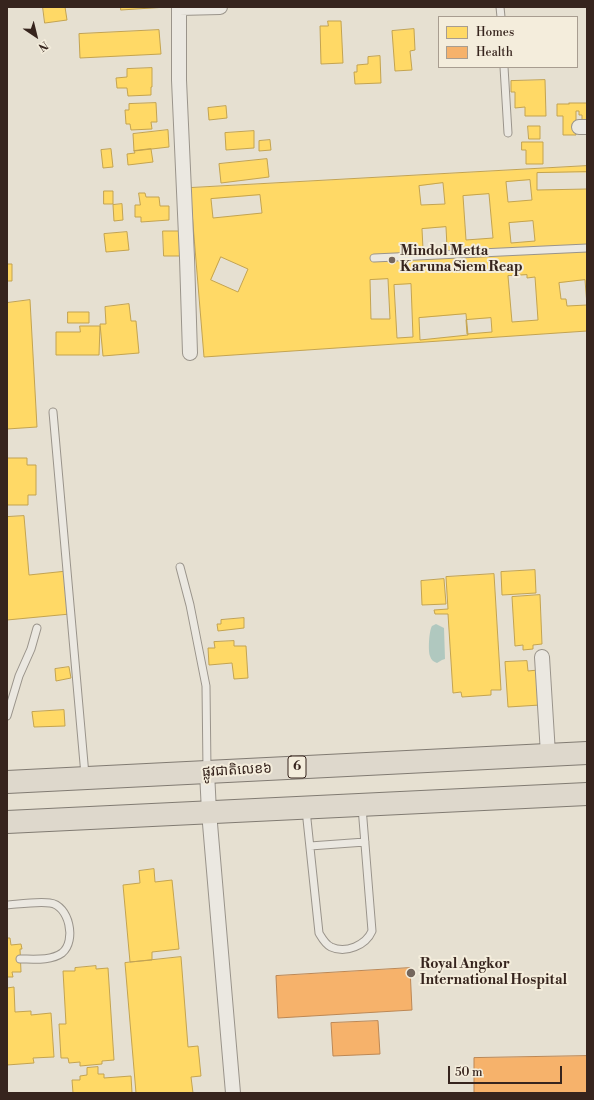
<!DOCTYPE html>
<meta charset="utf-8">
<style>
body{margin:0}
#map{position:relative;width:594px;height:1100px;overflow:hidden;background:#e6e0d1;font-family:"Libre Bodoni",serif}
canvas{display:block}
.frame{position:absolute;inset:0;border:8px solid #36241d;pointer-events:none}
.legend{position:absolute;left:438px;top:16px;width:140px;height:52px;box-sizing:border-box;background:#f4eddc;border:1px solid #a89d90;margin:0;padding:5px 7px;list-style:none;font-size:12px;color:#36241d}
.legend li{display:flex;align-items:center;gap:8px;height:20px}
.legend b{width:20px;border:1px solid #a89d90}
.north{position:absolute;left:16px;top:16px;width:40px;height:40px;-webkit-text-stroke:3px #f4eddc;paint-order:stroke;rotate:145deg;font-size:11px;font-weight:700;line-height:16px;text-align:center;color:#36241d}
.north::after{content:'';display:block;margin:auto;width:14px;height:18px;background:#36241d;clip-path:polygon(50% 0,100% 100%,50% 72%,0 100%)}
.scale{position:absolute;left:448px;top:1066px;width:114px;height:18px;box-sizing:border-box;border:2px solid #36241d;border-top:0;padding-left:5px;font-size:12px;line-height:14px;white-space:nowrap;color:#36241d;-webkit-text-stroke:3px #f4eddc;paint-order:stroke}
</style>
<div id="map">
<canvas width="594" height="1100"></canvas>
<div class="frame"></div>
<ul class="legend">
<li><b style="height:11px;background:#ffd966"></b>Homes</li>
<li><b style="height:11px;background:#f6b26b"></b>Health</li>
</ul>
<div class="north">N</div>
<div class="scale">50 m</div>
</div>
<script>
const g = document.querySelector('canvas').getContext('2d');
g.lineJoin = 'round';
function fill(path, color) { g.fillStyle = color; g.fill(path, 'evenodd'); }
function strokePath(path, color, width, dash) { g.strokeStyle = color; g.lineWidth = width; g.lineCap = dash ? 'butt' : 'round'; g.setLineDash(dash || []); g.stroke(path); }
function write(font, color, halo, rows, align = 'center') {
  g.font = font + ' "Libre Bodoni","Noto Sans Khmer",serif'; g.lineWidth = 4; g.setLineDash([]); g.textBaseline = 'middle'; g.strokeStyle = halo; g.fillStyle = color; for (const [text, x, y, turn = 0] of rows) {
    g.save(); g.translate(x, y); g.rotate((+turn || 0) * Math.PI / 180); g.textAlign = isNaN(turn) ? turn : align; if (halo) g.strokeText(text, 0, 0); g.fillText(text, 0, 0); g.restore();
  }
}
fill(new Path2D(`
 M436,624l8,4 1,31 -3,1 -5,3c-3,-1 -6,-3 -7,-7 -2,-6 -1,-25 2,-30z`), '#b0c8bf');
const homes = new Path2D(`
 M43,7h22l2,13 -22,3z
 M121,7h46l-46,3z
 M328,21h13l2,42 -22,1 -1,-38h8z
 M414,29l1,21 -5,1 2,19 -17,1 -3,-40z
 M159,30l2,24 -81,4 -1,-24z
 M380,56l1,27 -26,1 -1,-12h3v-7l11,-1v-7z
 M152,68v19h-1v8l-23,1 -1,-8h-10l-1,-10 11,-1v-8z
 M545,80l1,36h-21v-9l-10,1v-16h-4v-11z
 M156,103l1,19h-6l1,7 -21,1 -1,-6h-4l-1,-14h4v-6z
 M569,103h18v22h-5v-10h-3v-4h-3v24h-13v-19h-6v-12h12z
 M226,106l1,12 -18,2 -1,-12z
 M528,126h12v13h-11z
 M168,130l1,17 -35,4 -1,-17z
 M254,131v17l-28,2 -1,-17z
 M270,140l1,10 -12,1v-10z
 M522,142h21v22h-17v-14h-4z
 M111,149l2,18 -10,1 -2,-18z
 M151,149l2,13 -25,3 -1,-11 8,-1 -1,-2z
 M267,159l2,18 -48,6 -2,-19z
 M587,166v165l-383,26 -14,-169z
 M587,172v17l-50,1v-17z
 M530,180l2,20 -24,2 -2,-20z
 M443,183l2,21 -24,1 -2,-19z
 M104,191h9v13h-9z
 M139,193h6l1,4h13l1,9h9v14l-28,2v-5h-6v-12h5z
 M489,194l4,44 -27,2 -3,-44z
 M260,195l2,18 -49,5 -2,-19z
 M122,204l1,16 -9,1 -1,-16z
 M533,221l2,20 -24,2 -2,-20z
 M446,227l1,20 -24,2 -1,-20z
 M163,231h16l1,25h-16z
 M127,232l2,18 -23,2 -2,-18z
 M221,257l27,12 -10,23 -27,-12z
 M7,264h5v17h-5z
 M527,275v3l8,-1 3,43 -26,2 -4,-46z
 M388,279l2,40h-19l-1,-39z
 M585,280l2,25 -20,1 -1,-7h-5l-2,-16z
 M411,284l2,53 -16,1 -3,-53z
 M30,300l7,127 -30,2v-126z
 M129,304l2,17h5l3,32 -36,3 -3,-32h6l-1,-17z
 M68,312h21v11h-21z
 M466,314l2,21 -48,5 -1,-22z
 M491,318l1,14 -25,2 -1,-14z
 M80,326h20l-1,29h-43v-23h24z
 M7,458h20v7h9v30h-8v10h-21z
 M24,516l5,59 38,-4 3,43 -63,6v-103z
 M535,570l1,23 -34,2 -1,-23z
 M494,574l7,116h-10v5l-29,2 -1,-5 -8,1 -5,-79h-13l-1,-4 14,-1 -2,-32z
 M444,579l2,25 -24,1 -1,-24z
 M540,595l2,49 -9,1v4l-10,1v-5l-8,1 -3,-49z
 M244,618v10l-26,3 -1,-7h4v-4z
 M234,641v5h12l2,32 -14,1 -2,-16 -23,2 -1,-17h7l-1,-6z
 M527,661l1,10 10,-1 2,35 -32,2 -3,-45z
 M69,667l2,11 -15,3 -1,-12z
 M64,710l1,16 -31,1 -2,-15z
 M154,869l1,13 17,-2 7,69 -27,3v8l-22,2 -7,-77 17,-2 -1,-12z
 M7,938h3l1,7 10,-1 1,5h-2l1,23h-9l1,5h-6z
 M181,957l7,90 10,-1 3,30 -10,1 2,16h-57l-11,-130z
 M96,966v3l12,-1 6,92 -12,1v3l-22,2v-4l-11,1 -1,-5h-7l-2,-34h7l-3,-53h12v-3z
 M7,984v4l7,-1 1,25 16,-1v4l20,-2 3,44 -21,1 1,5 -27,2z
 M98,1067v7h6v4l27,-2 1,17h-59l-1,-13h8v-4l7,-1v-7z`);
fill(homes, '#ffd966');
strokePath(homes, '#c3a350', 1);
const health = new Path2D(`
 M410,968l2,42 -134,8 -2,-42z
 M378,1021l2,33 -47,2 -2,-33z
 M587,1056v37h-113v-35z`);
fill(health, '#f6b26b');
strokePath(health, '#bc8754', 1);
const lane = new Path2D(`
 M500,7l1,10
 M504,67l4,66
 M374,258l213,-10
 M53,412l32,363
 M180,567l10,38 16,81 1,84
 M7,716l12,-40 12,-27 6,-21
 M306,810l13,123c3,5 6,11 12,14 15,7 35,-2 41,-16l-10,-124
 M310,846l55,-4
 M7,905c12,-1 32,-4 43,-2 19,2 27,38 12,50 -11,8 -29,6 -42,6`);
const street = new Path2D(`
 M179,7v73l8,178 3,95
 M179,8l41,-1
 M579,127h8
 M542,657l6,97
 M207,772l2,40 24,281`);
const highway = new Path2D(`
 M7,782l580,-29
 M7,822l580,-28`);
strokePath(lane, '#9a948b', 9);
strokePath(street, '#9a948b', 16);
strokePath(highway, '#817b72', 24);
strokePath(lane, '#ebe8e1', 7);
strokePath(street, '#ebe8e1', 14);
strokePath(highway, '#ded8cc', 22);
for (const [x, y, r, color] of [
 [392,260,4,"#74665c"],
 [411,973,5,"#74665c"]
]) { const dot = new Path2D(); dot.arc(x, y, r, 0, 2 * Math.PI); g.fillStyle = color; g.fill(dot); strokePath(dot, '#f4eddc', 1.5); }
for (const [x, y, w] of [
 [297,767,18]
]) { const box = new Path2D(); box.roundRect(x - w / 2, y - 11, w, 22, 3); g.fillStyle = '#f4eddc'; g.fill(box); strokePath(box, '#36241d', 1); }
write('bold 13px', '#36241d', null, [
 ["6",297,767]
]);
write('bold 14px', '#36241d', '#f4eddc', [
 ["Mindol Metta",400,252],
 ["Karuna Siem Reap",400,268],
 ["Royal Angkor",420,965],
 ["International Hospital",420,981]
], 'left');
write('14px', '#36241d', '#f4eddc', [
 ["ផ្លូវជាតិលេខ៦",237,771,-3]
]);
</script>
